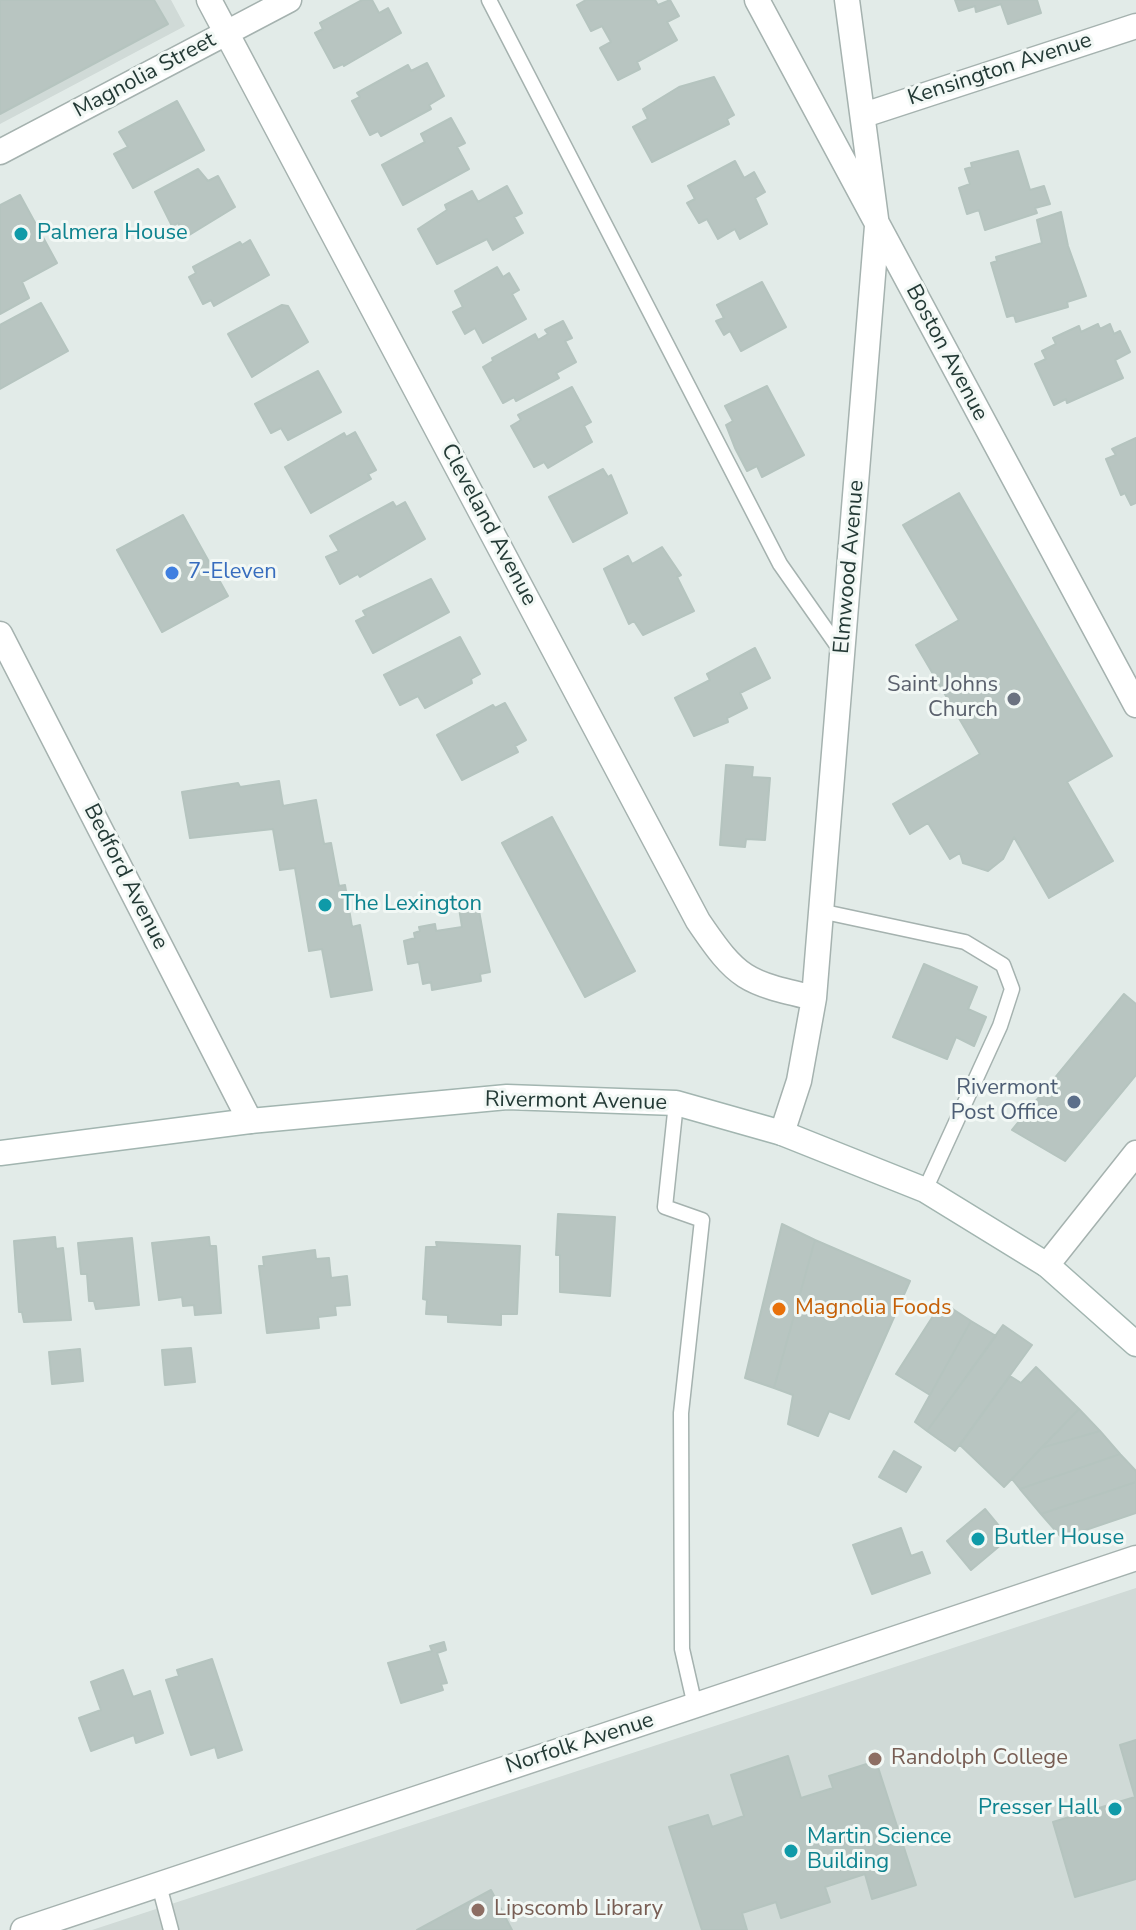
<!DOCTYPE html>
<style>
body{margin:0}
canvas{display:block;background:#e2ebe8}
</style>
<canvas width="1136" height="1930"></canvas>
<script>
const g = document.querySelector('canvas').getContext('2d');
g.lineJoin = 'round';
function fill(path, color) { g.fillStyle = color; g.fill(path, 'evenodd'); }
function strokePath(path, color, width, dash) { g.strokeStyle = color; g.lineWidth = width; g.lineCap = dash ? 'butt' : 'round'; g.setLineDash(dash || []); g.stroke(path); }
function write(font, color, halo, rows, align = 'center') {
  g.font = font + ' "Nunito Sans",sans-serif'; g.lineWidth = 6; g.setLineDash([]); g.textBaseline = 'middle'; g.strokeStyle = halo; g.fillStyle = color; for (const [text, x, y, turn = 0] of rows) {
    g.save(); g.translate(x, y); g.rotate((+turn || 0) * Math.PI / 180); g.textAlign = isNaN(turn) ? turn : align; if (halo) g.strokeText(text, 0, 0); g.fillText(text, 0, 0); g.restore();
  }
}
fill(new Path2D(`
 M0,0h171l14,26 -185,98z
 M1136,1588v342h-1044z`), '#d0dad7');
const building = new Path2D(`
 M0,0h154l14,24 -168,90z
 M362,0h10l7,13 9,-5 13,25 -57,33 -1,-2 -9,4 -19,-35 8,-4 -3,-6z
 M586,0h69l3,5 12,-5 9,16 -12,6 10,18 -40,22 3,7 -22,11 -18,-32 11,-6 -9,-16 -11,5 -14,-26z
 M955,0h82l4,13 -33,11 -7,-20 -25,8 -1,-6 -16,5z
 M427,63l17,33 -15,9 2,4 -50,27 -3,-5 -8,4 -18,-34 8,-4 -3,-4 51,-28 3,6z
 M714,77l20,38 -7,4 2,5 -77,38 -19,-35 15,-8 -5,-10 36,-22z
 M177,101l27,49 -71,38 -19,-34 14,-7 -9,-15z
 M451,118l14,25 -8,4 12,22 -66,36 -21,-40 43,-23 -4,-8z
 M1018,151l12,39 14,-4 6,18 -15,4 2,5 -52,17 -6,-20 -12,4 -8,-26 11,-4 -5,-15 7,-2 -1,-4z
 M735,161l9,17 10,-6 11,20 -10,6 12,26 -27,15 -5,-10 -17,10 -11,-20 -8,4 -12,-20 8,-4 -7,-13z
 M198,169l10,12 10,-5 17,31 -49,30 -8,-14 -6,3 -17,-34z
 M507,186l15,27 -8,4 9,16 -30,17 -6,-11 -50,25 -19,-35 29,-19 -2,-5 27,-14 6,11z
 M20,195l37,68 -35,19 7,16 -29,16v-109z
 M1061,212l7,34 18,50 -19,6 1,5 -52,15 -2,-7 -7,2 -16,-54 6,-2 -1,-4 46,-14 -5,-23z
 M250,240l19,35 -55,31 -3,-6 -8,4 -14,-27 7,-4 -3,-6 47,-25 2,3z
 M497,267l6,10 6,-4 10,17 -7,4 14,25 -43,24 -8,-15 -10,6 -12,-22 10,-5 -8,-16z
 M762,282l24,45 -45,24 -11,-20 -6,4 -8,-14 8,-3 -7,-13z
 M41,303l27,48 -68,38v-64z
 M282,305l6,1 20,36 -56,35 -24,-43z
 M563,321l9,17 -7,3 11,21 -20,11 3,5 -43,23 -2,-4 -11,6 -20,-36 10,-6 -1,-3 43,-24 3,6 10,-6 -3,-4z
 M1098,324l2,5 10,-5 4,10 6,-3 10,21 -15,8 8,18 -56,25 -1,-4 -12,6 -19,-41 11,-5 -4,-8 14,-7 -3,-6 26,-12 2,6z
 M318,371l23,41 -53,28 -7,-12 -10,5 -16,-29z
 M767,386l37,69 -42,22 -5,-11 -10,5 -12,-23 -9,-23 7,-4 -8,-15z
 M572,387l19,35 -7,4 8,16 -44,26 -4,-6 -10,5 -23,-41 10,-6 -3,-5z
 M355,432l21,38 -8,4 3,5 -60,34 -26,-46 59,-34 2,4z
 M1136,438v65l-5,2 -6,-12 -4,2 -15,-36 10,-4 -4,-6z
 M603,469l5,8 3,-2 16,38 -54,29 -24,-45z
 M959,493l153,263 -45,26 46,79 -64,37 -35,-61 -11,22 -15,12 -25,-8 -3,-10 -10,6 -22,-36 -18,11 -17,-30 87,-50 -64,-109 43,-25 -56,-95z
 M393,502l3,5 9,-5 20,37 -65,38 -2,-3 -18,10 -14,-27 13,-6 -9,-15z
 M183,515l45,81 -66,36 -45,-82z
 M662,547l19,28 -4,2 17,34 -51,24 -9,-14 -5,3 -25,-55 24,-13 4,8z
 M431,579l18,33 -76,41 -17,-32 10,-5 -3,-5z
 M460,637l20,37 -9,5 1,4 -47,25 -7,-12 -18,9 -16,-30z
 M755,648l15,30 -30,15 7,15 -20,10 1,4 -34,14 -19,-38 35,-18 -3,-6z
 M505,703l21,37 -11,6 3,6 -56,28 -25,-45 56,-30 2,3z
 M726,765l27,2 -1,10 18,1 -5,62 -19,-1 -1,8 -25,-2z
 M279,781l4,25 33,-6 8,44 7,-1 8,43 6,-1 7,42 8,-2 12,65 -41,7 -9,-48 -13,2 -14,-83 -15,2 -7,-41 -83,9 -8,-46 56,-9 2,4z
 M552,817l83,154 -50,26 -83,-154z
 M478,905l12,67 -10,2 1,7 -49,9 -1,-8 -8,2 -4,-22 -11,2 -4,-23 11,-3 -1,-5 6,-2 -1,-4 16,-3 1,7 26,-4 -3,-19z
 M924,964l53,23 -9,22 18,8 -12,29 -18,-9 -9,22 -54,-22z
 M1124,994l12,10v71l-71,86 -53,-31z
 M558,1214l57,3 -5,79 -50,-4v-37h-4z
 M782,1224l33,16 -41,148 -29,-10z
 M55,1237l1,12 7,-1 8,72 -47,2 -2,-10h-3l-5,-71z
 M209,1237l1,9h6l5,67 -26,2 -1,-10 -11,1 -1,-9 -23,3 -7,-57z
 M132,1238l7,67 -43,4 -2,-8h-5l-2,-27h-6l-3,-31z
 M815,1240l95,41 -61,138 -20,-8 -11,25 -30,-12 5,-29 -19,-7z
 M436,1242l84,4 -3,68h-16v11l-53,-3v-7l-22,-1 1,-14 -4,-1 3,-52h11z
 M315,1250l1,9 13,-1 2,20 16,-2 3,29 -15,1 1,9 -18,2 1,11 -52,5 -8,-67h5l-1,-9z
 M942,1302l29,19 -41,74 -34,-21z
 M971,1321l25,15 -69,95 -12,-9z
 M1003,1325l29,20 -77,106 -28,-20z
 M191,1348l4,34 -30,3 -3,-35z
 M80,1349l3,32 -31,3 -3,-32z
 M1036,1367l43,42 -75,78 -44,-42 50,-69 11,7z
 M1079,1409l21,22 -59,17z
 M1100,1431l20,23 -100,35 -8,-10 29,-31z
 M894,1451l27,16 -15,25 -27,-15z
 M1120,1454l16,17v11l-95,32 -21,-25z
 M1136,1482v31l-74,25 -21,-24z
 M985,1509l24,29 -38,32 -24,-29z
 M901,1528l10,28 11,-4 8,21 -58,21 -19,-49z
 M444,1642l2,8 -9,3 10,30 -6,1 2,6 -42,13 -13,-40 44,-12 -2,-5z
 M212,1659l30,91 -24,8 -3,-11 -24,8 -25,-75 13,-4 -2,-6z
 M123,1670l10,27 17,-6 13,42 -27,10 -2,-8 -43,16 -12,-33 22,-8 -10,-28z
 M1136,1740v139l-61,18 -22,-75 82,-25 -15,-52z
 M788,1756l13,42 32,-10 -4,-12 47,-15 40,124 -44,14 -7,-25 -40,13 5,15 -49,16 -5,-16 -34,11 5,17h-45l-33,-103 39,-12 4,12 32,-11 -13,-41z
 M491,1890l21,40h-95z`);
fill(building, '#b8c5c1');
strokePath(building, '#b5c4bf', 2);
const service = new Path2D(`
 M489,0l291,564 61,87
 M820,911l145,31 38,23 9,24 -12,37 -75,164
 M676,1103l-11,104 37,13 -21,193 1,236 13,57
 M159,1885l12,45`);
const minor = new Path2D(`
 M209,0l489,921c40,59 47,61 116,77
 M757,0l379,705
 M864,115l272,-89
 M0,152l289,-152
 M782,1133l17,-52 15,-83 63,-772 -30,-226
 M1047,1265l89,-112
 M23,1930l1113,-372`);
const tertiary = new Path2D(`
 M0,634l250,487`);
const secondary = new Path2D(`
 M0,1153l250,-32 257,-24 169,6 106,30 143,57 122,75 89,79`);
strokePath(service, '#a5b2af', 17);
strokePath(minor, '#a5b2af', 27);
strokePath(tertiary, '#a5b2af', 27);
strokePath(secondary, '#a2b5b0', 27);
strokePath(service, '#fff', 14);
strokePath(minor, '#fff', 24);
strokePath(tertiary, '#fff', 24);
strokePath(secondary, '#fff', 24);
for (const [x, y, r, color] of [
 [21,234,8,"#0f9aa8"],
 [172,573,8,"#3f7fe0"],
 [1014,699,8,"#6b7280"],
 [325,905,8,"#0f9aa8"],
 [1074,1102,8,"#5c6f8a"],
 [779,1309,8,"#e8710a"],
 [978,1539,8,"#0f9aa8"],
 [875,1759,8,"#8d6e63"],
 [1115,1809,8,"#0f9aa8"],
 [791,1851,8,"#0f9aa8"],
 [478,1910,8,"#8d6e63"]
]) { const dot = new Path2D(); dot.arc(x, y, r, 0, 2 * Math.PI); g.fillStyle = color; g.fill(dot); strokePath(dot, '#f2f8f5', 3); }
write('22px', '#243a36', '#f2f8f5', [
 ["Kensington Avenue",1000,70,-18],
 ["Magnolia Street",145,76,-28],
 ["Boston Avenue",946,353,62],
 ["Cleveland Avenue",488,525,62],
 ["Elmwood Avenue",850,567,-85],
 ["Bedford Avenue",125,877,63],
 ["Rivermont Avenue",576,1102,1],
 ["Norfolk Avenue",580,1744,-18]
]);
write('22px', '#0d838f', '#f2f8f5', [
 ["Palmera House",37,234],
 ["The Lexington",341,905],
 ["Butler House",994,1539],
 ["Presser Hall",1099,1809,"right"],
 ["Martin Science",807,1838],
 ["Building",807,1863]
], 'left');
write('22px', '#366cbe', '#f2f8f5', [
 ["7-Eleven",188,573]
], 'left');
write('22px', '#5b616d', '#f2f8f5', [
 ["Saint Johns",998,686],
 ["Church",998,711]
], 'right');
write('22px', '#4e5e75', '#f2f8f5', [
 ["Rivermont",1058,1089],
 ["Post Office",1058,1114]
], 'right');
write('22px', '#c56008', '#f2f8f5', [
 ["Magnolia Foods",795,1309]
], 'left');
write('22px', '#785e54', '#f2f8f5', [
 ["Randolph College",891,1759],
 ["Lipscomb Library",494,1910]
], 'left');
</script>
